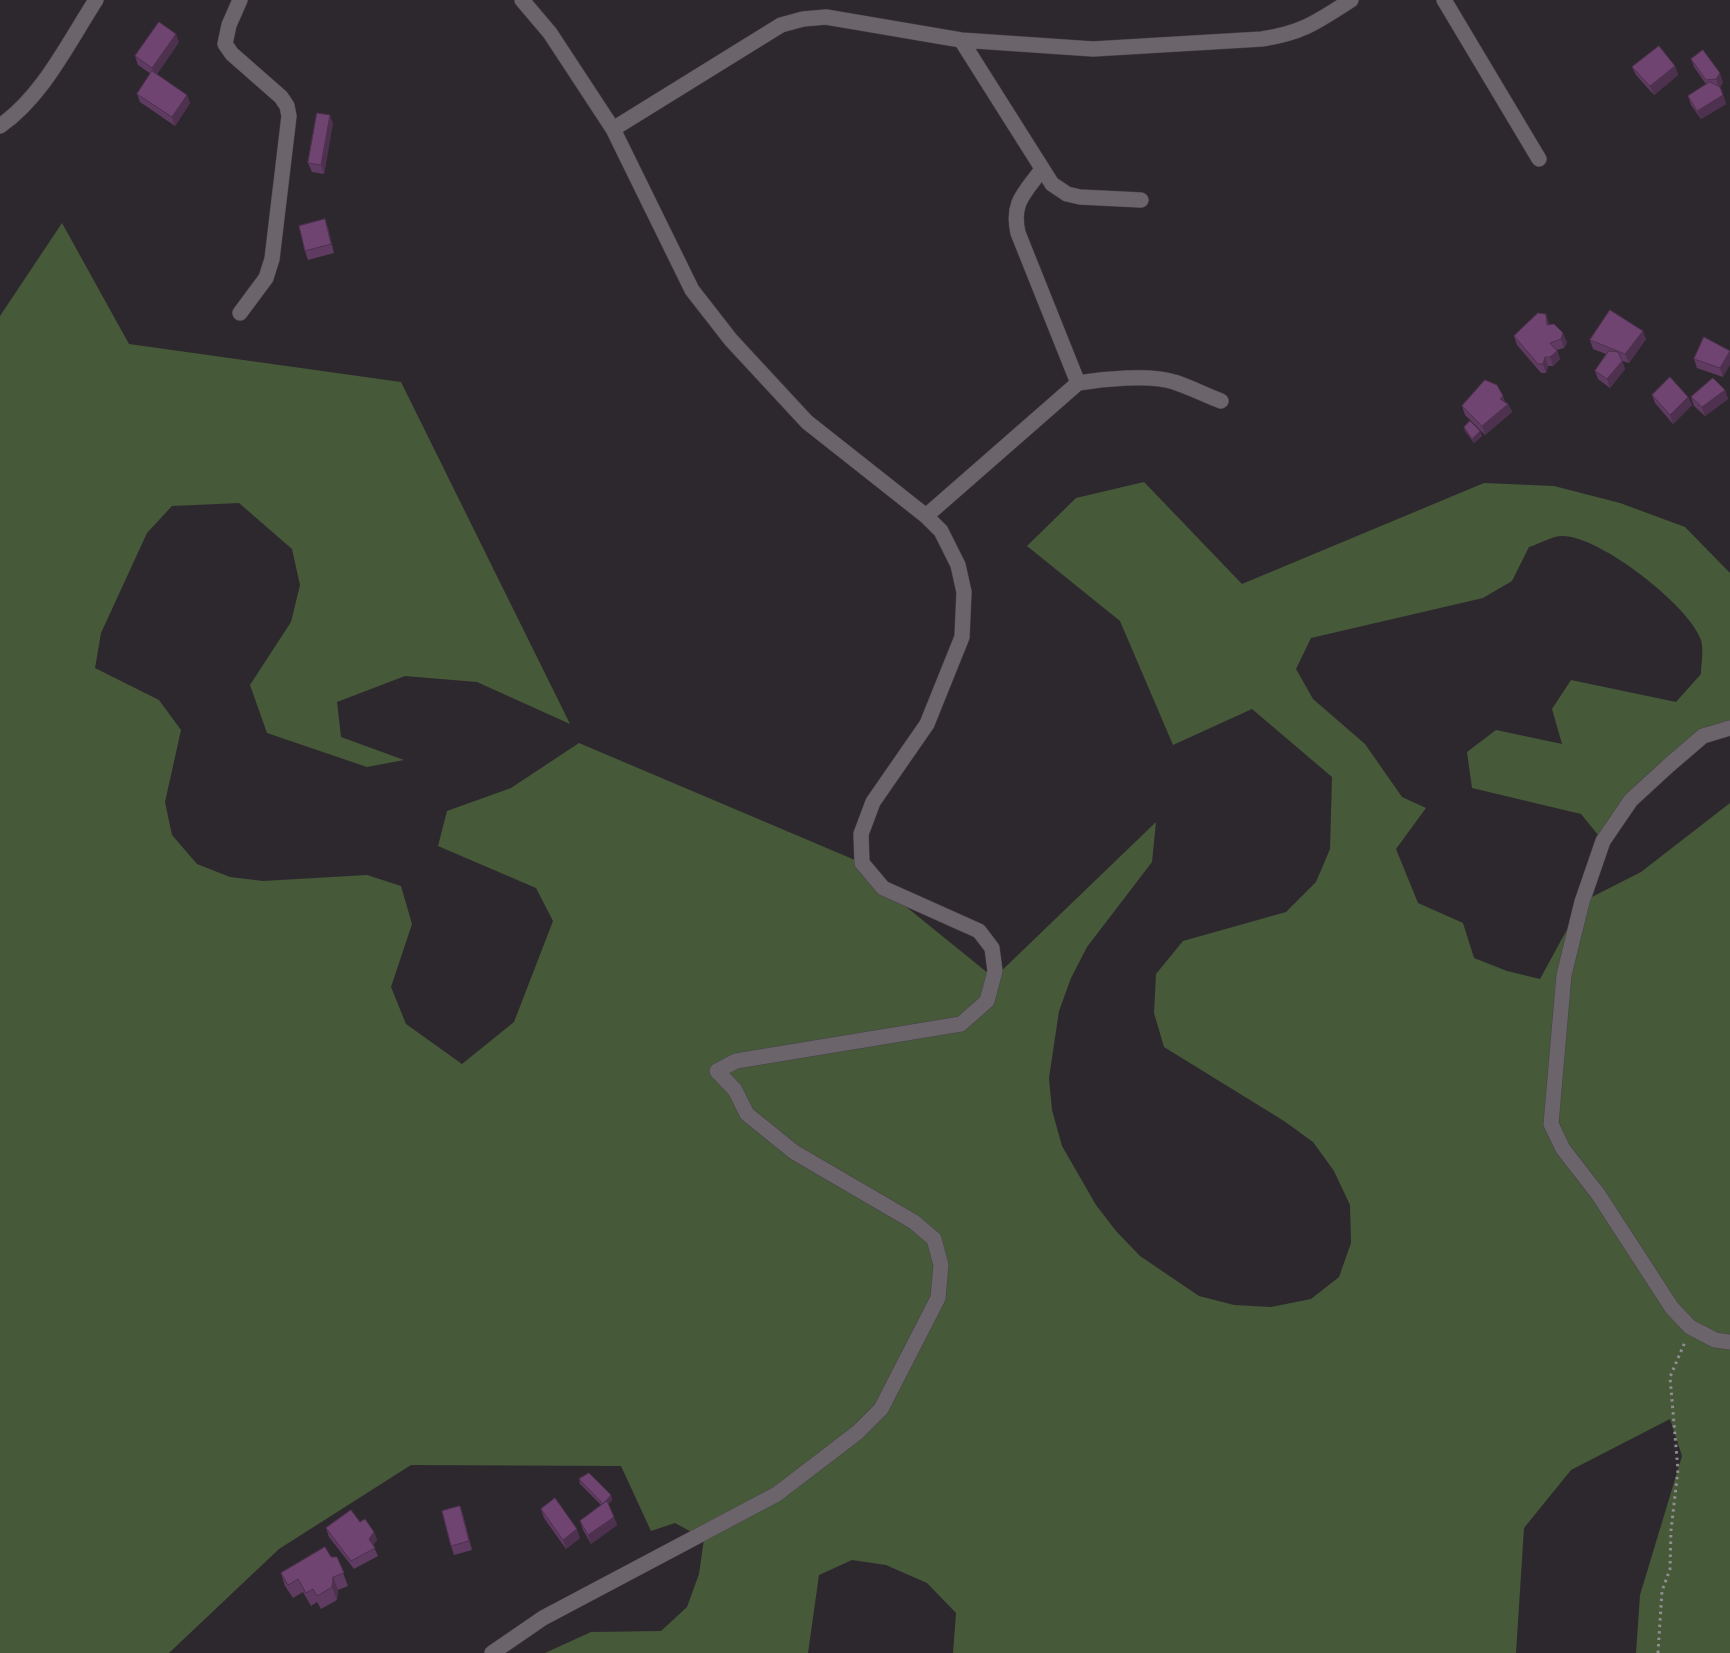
<!DOCTYPE html>
<style>
body{margin:0}
canvas{display:block;background:#2d282d}
</style>
<canvas width="1730" height="1653"></canvas>
<script>
const g = document.querySelector('canvas').getContext('2d');
g.lineJoin = 'round';
function fill(path, color) { g.fillStyle = color; g.fill(path, 'evenodd'); }
function strokePath(path, color, width, dash) { g.strokeStyle = color; g.lineWidth = width; g.lineCap = dash ? 'butt' : 'round'; g.setLineDash(dash || []); g.stroke(path); }
fill(new Path2D(`
 M62,223l67,121 272,38 169,342 -93,-42 -72,-6 -68,26 4,35 63,23 -37,7 -100,-34 -17,-48 41,-63 9,-37 -8,-36 -53,-46 -67,3 -25,27 -46,100 -6,35 64,32 22,30 -16,72 7,33 25,29 33,13 33,4 104,-6 34,11 11,38 -21,63 15,37 56,40 52,-42 39,-101 -17,-33 -98,-42 9,-35 64,-23 68,-45 283,120 21,25 111,90 162,-156 -4,40 -65,85 -16,31 -12,33 -10,67 3,32 10,36 34,59 20,26 24,25 59,40 35,9 37,2 40,-8 28,-22 12,-34 -1,-38 -16,-34 -21,-29 -29,-21 -120,-74 -10,-34 2,-39 27,-33 103,-29 30,-30 14,-33 2,-72 -80,-68 -79,36 -53,-124 -93,-75 49,-48 68,-16 98,102 242,-101 70,3 66,17 65,24 45,46v155l-62,38 -65,75 -22,-27 -109,-26 -5,-36 29,-22 66,14 -10,-35 19,-29 105,22 25,-28c0,-10 3,-25 0,-34 -12,-35 -103,-105 -139,-104 -10,0 -23,8 -33,11l-17,34 -29,17 -172,40 -15,31 17,30 52,45 37,53 24,11 -30,41 22,54 45,20 11,35 33,13 33,8 42,-77 59,-30 89,-69v850h-94l4,-58 42,-139 -12,-37 -99,51 -47,58 -8,125h-563l3,-40 -29,-30 -41,-18 -34,-5 -33,15 -11,78h-263l46,-21 70,-1 26,-24 12,-33 5,-35 -29,-16 -24,8 -30,-65 -210,-1 -132,84 -110,104h-169v-1337z`), '#465939');
const street = new Path2D(`
 M1444,0l95,159
 M961,40l91,144 15,10 13,3 61,3
 M0,126c43,-30 68,-83 96,-126
 M613,129l168,-104 22,-6 23,-2 135,23 132,9 169,-10c40,-6 55,-17 89,-39
 M1042,169c-17,24 -31,33 -24,64l60,150
 M240,313l26,-35 6,-19 17,-143 -2,-10 -6,-9 -49,-43 -7,-10 4,-19 11,-25
 M926,516l152,-133c24,-4 73,-9 96,-1 16,5 31,13 47,19
 M1730,728l-27,8 -35,30 -37,34 -28,41 -21,61 -18,73 -13,149 12,25 35,45 74,114 18,19 25,13 15,2
 M492,1653l51,-35 234,-124 81,-62 23,-23 57,-111 3,-33 -7,-26 -20,-17 -120,-70 -47,-38 -12,-24 -18,-19 19,-10 225,-37 26,-23 8,-30 -3,-23 -13,-17 -96,-43 -21,-25 -1,-29 12,-32 54,-78 35,-87 2,-45 -6,-27 -17,-34 -15,-15 -119,-94 -76,-82 -39,-50 -79,-161 -63,-96 -28,-33`);
strokePath(street, '#474348', 16);
strokePath(new Path2D(`
 M1658,1653l4,-62 8,-22 1,-39 7,-60 -8,-93 15,-35`), '#918d91', 3, [2.5, 4]);
strokePath(street, '#6b656b', 15);
fill(new Path2D(`
 M179,42l-22,32 30,21 3,8 -15,23 -35,-24 -3,-8 14,-20 -13,-9 -3,-9z
 M1691,59l32,23 -3,5 6,17 -25,15 -10,-14 -3,-9 18,-12 -12,-17z
 M1675,66l3,9 -24,20 -18,-20 -4,-8z
 M333,123l-9,51 -12,-2 -4,-9z
 M325,219l3,9 6,25 -26,7 -3,-9z
 M1549,323l1,2 17,17 -3,6 -7,2 3,9 -7,7h-5l-2,7h-5l-24,-28 -3,-9z
 M1646,339l-17,24 -7,-2 3,8 -15,19 -12,-9 -3,-8 11,-17 -13,-5 -3,-9z
 M1730,351l-7,26 -26,-9 -3,-9z
 M1725,390l3,9 -23,17 -11,-10 -3,-9z
 M1652,395l36,2 4,8 -19,19 -18,-21z
 M1503,396l2,6 3,2 4,8 -27,23 -20,-20 -3,-9z
 M1464,427l16,4 2,5 -8,7 -9,-12z
 M579,1479l32,16 1,5 -4,4 9,21 -26,19 -8,-14 -3,-9 21,-16 -21,-21z
 M460,1506l3,9 9,35 -18,5 -3,-9z
 M541,1509l39,29 -14,11 -22,-31z
 M360,1522l14,10 3,8 -4,5 5,11 -24,13 -25,-32 -3,-9z
 M337,1557l11,29 -10,4 -1,10 -16,9 -4,-7 -6,4 -8,-14 -10,6 -8,-12 -4,-13z`), '#5f3a61');
fill(new Path2D(`
 M176,34l3,8 -24,35 -3,-9z
 M1675,66l3,9 -24,20 -4,-9z
 M1720,73l3,9 -4,6 -3,-9z
 M187,95l3,8 -15,23 -3,-9z
 M1723,95l3,9 -25,15 -4,-8z
 M330,115l3,8 -9,51 -3,-9z
 M325,219l3,9 6,25 -3,-9z
 M1546,314l3,9 1,11 -3,-9z
 M1643,331l3,8 -17,24 -4,-9z
 M1563,333l4,9 -3,6 -3,-9z
 M1557,351l3,8 -7,7 -3,-9z
 M1730,352v13l-7,12 -3,-9z
 M1545,357l3,9 -2,7 -3,-9z
 M1622,361l3,8 -15,19 -3,-9z
 M1725,390l3,9 -23,17 -3,-9z
 M1503,396l3,9 -6,-6z
 M1688,397l4,8 -19,19 -3,-9z
 M1508,404l4,8 -27,23 -3,-9z
 M1480,431l2,5 -8,7 -2,-4z
 M611,1495l1,5 -8,8 -1,-4z
 M460,1506l3,9 9,35 -3,-9z
 M614,1517l3,8 -26,19 -3,-9z
 M577,1529l3,9 -14,11 -3,-9z
 M374,1532l3,8 -5,7 -3,-8z
 M333,1577l5,13 -1,10 -5,-13z`), '#4e304f');
const building = new Path2D(`
 M159,22l17,12 -24,34 -17,-12z
 M1659,46l16,20 -25,20 -18,-19z
 M1703,50l17,23 -4,6 -10,1 -15,-21z
 M152,71l35,24 -15,22 -35,-23z
 M1710,82l10,5 3,8 -26,16 -9,-15z
 M317,113l13,2 -9,50 -13,-2z
 M325,219l6,25 -26,7 -6,-25z
 M1610,310l33,21 -18,23 -35,-14z
 M1538,313l8,1 1,11 7,-1 9,9 -2,6 -11,4 7,8 -7,6h-5l-2,7h-5l-24,-28z
 M1704,337l26,14 -10,17 -26,-9z
 M1609,351l9,1 4,9 -15,18 -12,-8z
 M1670,377l18,20 -18,18 -18,-20z
 M1713,378l12,12 -23,17 -11,-10z
 M1485,380l12,5 6,11 -3,3 8,5 -26,22 -20,-20z
 M1470,421l10,10 -8,8 -8,-12z
 M589,1473l22,22 -8,9 -24,-25z
 M555,1498l22,31 -14,11 -22,-31z
 M607,1501l7,16 -26,18 -8,-14z
 M460,1506l9,35 -18,5 -9,-35z
 M351,1510l9,12 5,-3 9,13 -5,7 6,9 -24,13 -25,-33z
 M325,1547l6,10h6l7,16 -11,4 -1,10 -15,9 -4,-7 -7,4 -8,-14 -10,6 -7,-12z`);
fill(building, '#6f4471');
strokePath(building, '#4e304f', 1);
</script>
